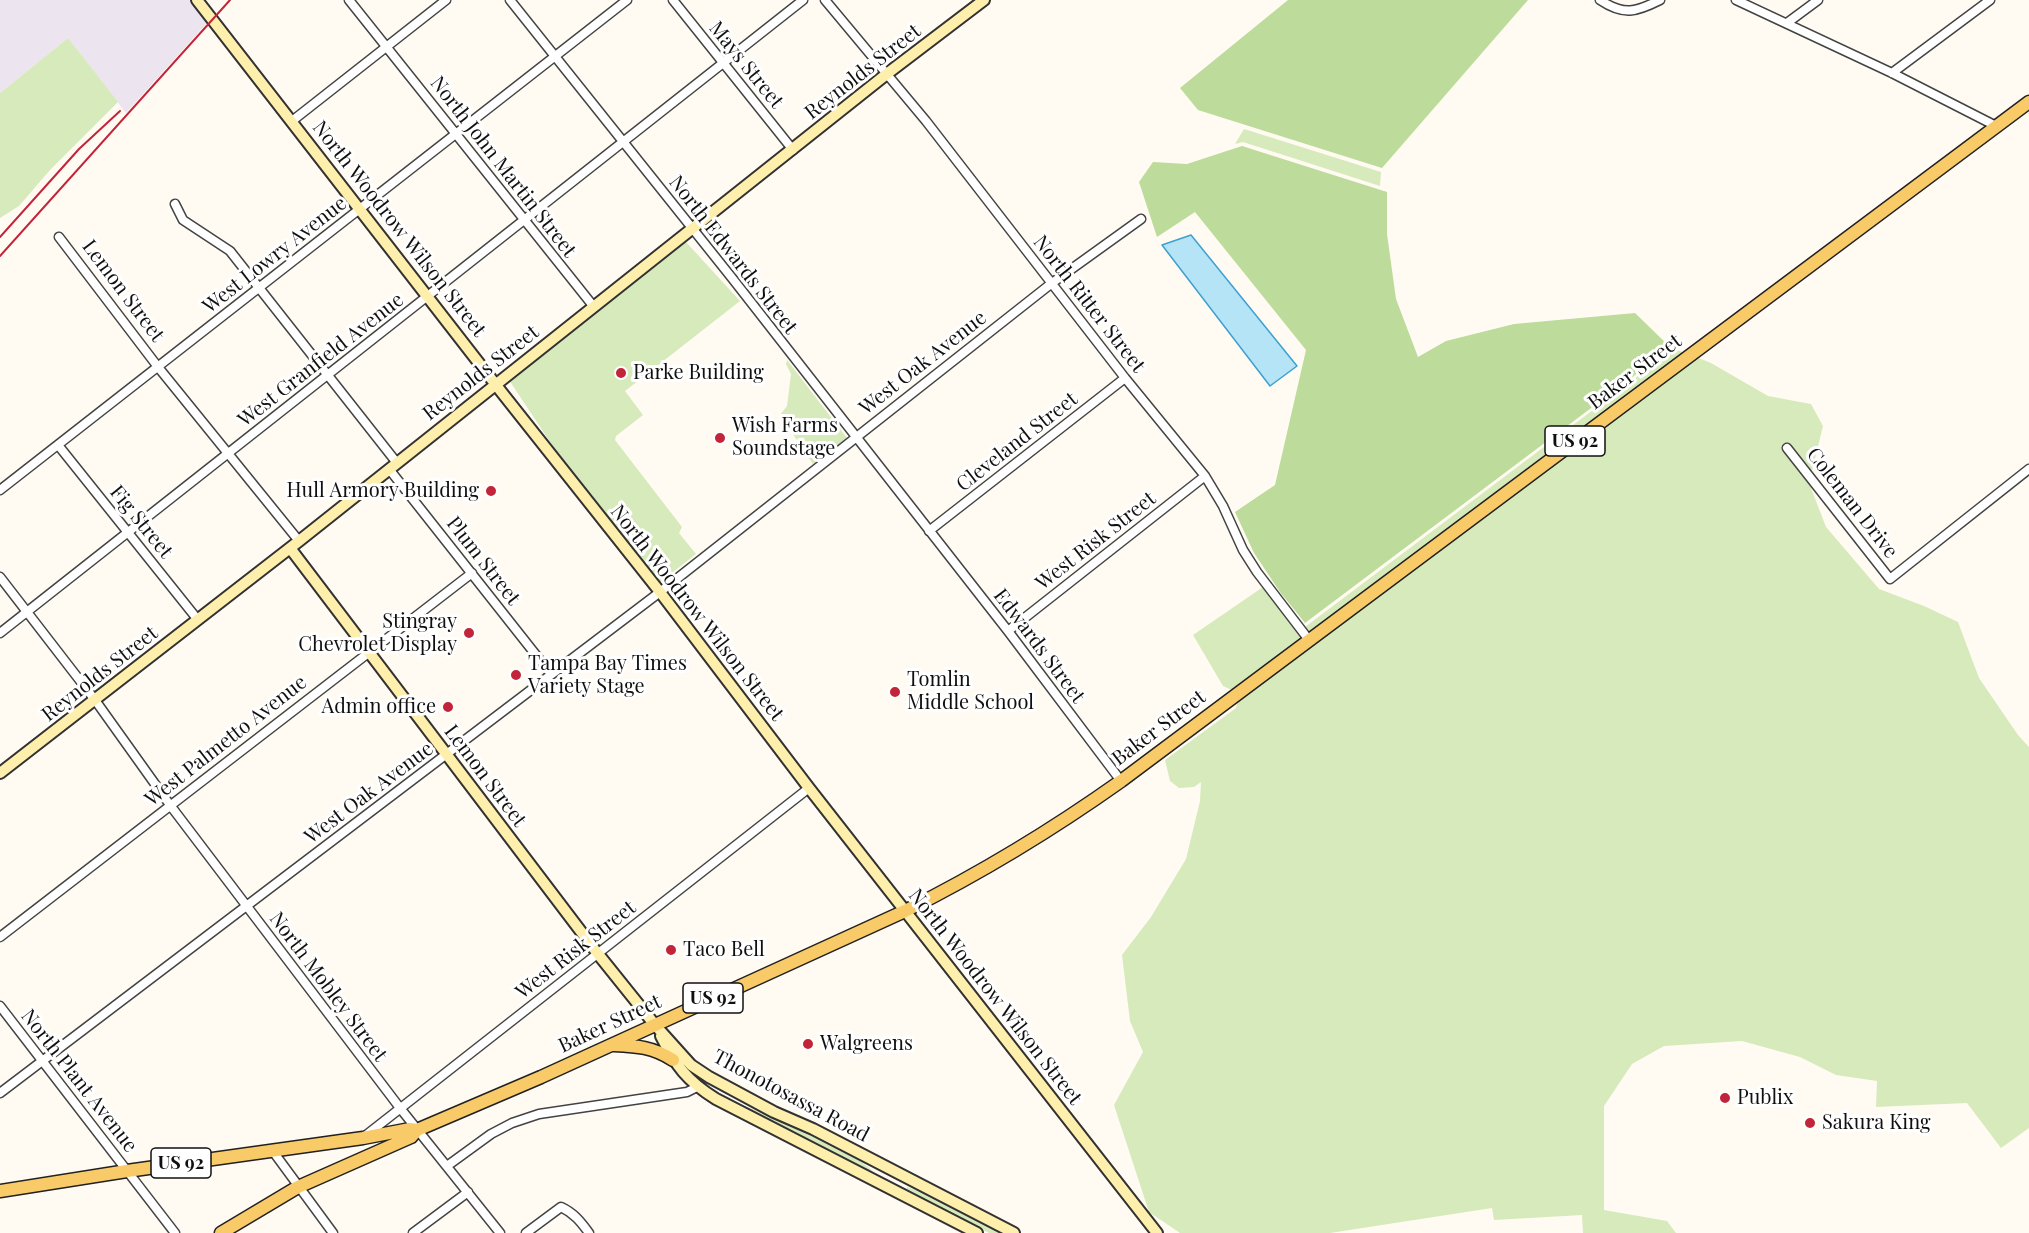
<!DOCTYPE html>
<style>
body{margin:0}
canvas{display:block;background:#fffbf2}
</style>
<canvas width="2029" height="1233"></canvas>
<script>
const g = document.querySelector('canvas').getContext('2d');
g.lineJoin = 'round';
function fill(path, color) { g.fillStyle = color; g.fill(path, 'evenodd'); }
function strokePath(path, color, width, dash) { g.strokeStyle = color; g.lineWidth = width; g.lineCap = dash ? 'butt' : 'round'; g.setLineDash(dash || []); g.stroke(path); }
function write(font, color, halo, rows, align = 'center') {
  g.font = font + ' "Playfair Display",serif'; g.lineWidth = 6; g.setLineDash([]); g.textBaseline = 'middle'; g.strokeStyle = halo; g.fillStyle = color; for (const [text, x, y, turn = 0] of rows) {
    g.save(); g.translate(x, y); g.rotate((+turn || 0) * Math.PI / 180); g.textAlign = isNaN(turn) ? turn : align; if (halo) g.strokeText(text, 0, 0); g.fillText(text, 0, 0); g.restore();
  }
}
fill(new Path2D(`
 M0,0h191l17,22 -82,91 -58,-75 -68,55z`), '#ece4ee');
fill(new Path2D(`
 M68,38l50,64 -68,68 -31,36 -19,12v-125z
 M1244,129l137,43 -1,14 -137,-44 -8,2z
 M686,242l54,59 -115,90 18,24 -27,21 -1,4 67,87 -3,6 17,21 -37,29 -93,-117 -57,-86z
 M1674,349l11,4 -375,281 -5,-7z
 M1696,357l15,6 57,33 43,8 12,22 -14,57 17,44 53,62 45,17 34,16 21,56 39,57 11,12v381l-28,20 -34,-45 -91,4 1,-26 -41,-6 -36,-18 -58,-16 -78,5 -32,18 -28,42v104l63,11 9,12h-93l-1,-18 -88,5 -2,-12 -162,25h-150l-31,-21 -35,-107 29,-53 -13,-31 -8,-66 29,-38 35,-58 14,-58 1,-19 -7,5 -15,1 -9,-7 -5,-21 71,-52 2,-8z
 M787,360l60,78 -34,26 -33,-49 7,-9 4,-32 -5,-10z
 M1263,587l40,52 -69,52 -11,-5 -30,-51z
 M736,1103l33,12 90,45 14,11 -17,-4z
 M907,1187l22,8 73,38h-13l-59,-30 -23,-14z`), '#d7eabb');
fill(new Path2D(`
 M1288,0h240l-146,168 -184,-58 -18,-22z
 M1242,146l145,46v42l9,65 22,58 28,-16 68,-17 121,-11 36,35 -366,275 -25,-31 -26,-39 -19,-41 40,-27 31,-135 -111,-138 -38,25 -18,-55 14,-20 34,2z`), '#bddb9a');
const water = new Path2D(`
 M1191,235l106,131 -27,20 -108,-141z`);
fill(water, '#b6e4f7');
strokePath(water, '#3da0cf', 1.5);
const street = new Path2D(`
 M349,0l245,307
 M510,0l222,278 276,353 113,150
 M673,0l120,150
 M825,0l101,121 199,257 80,98 18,30 20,44 14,22 52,68
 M1600,0c24,16 36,12 60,0
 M1736,0l156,73 104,53
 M1787,23l31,-23
 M1892,73l98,-73
 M292,121l154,-121
 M175,204l8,16 47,31 167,212
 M59,237l99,130 141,174
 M58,445l140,175
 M1787,448l103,131 139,-110
 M389,469l162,205
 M0,490l627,-490
 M929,531l196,-153
 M0,577l95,123 75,105 230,303 100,125
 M1008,631l197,-155
 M0,633l803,-633
 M0,937l472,-364
 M0,1006l175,227
 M0,1093l660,-501 392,-309 89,-64
 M365,1136l444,-348
 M272,1150l61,83
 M447,1166l44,-32 21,-11 27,-9 148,-22 10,-5
 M413,1233l55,-41
 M526,1233l35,-26c13,6 20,15 28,26`);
const secondary = new Path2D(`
 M197,0l306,394 157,198 149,196 348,445
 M290,548l308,406 57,71 36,40 18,12 65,35 39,17 201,104
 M0,773l299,-232 589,-468 96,-73
 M661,1036c15,30 26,45 55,63l261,134`);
const primary = new Path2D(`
 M614,1045c23,1 39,2 59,15
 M0,1191l127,-20 236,-33 47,-9 7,1
 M221,1233l77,-46 113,-50 6,-7 124,-53 364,-166c76,-38 147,-81 216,-130l908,-679`);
strokePath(street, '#434343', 11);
strokePath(secondary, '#323232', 14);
strokePath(primary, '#212121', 15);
strokePath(street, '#fff', 8);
strokePath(secondary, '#ffefad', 10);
strokePath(primary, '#f9ca68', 12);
strokePath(new Path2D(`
 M0,237l79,-88 41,-38
 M0,256l230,-256`), '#c22539', 2);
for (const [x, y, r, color] of [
 [621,373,6,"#c22539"],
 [720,438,6,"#c22539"],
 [491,491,6,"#c22539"],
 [469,633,6,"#c22539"],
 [516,675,6,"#c22539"],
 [895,692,6,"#c22539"],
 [448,707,6,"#c22539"],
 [671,950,6,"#c22539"],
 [808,1044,6,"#c22539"],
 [1725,1098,6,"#c22539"],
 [1810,1123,6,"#c22539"]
]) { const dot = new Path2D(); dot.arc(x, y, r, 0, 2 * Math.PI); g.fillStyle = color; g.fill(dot); strokePath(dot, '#fff', 2); }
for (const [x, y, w] of [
 [1575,441,60],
 [713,998,60],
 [181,1163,60]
]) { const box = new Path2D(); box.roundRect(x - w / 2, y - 15, w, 30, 4.5); g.fillStyle = '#fff'; g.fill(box); strokePath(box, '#101010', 1.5); }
write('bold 18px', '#101010', null, [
 ["US 92",1575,441],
 ["US 92",713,998],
 ["US 92",181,1163]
]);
write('20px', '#101010', '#fff', [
 ["Mays Street",746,65,51],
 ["Reynolds Street",863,72,-38],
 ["North John Martin Street",503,167,52],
 ["North Woodrow Wilson Street",399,229,52],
 ["West Lowry Avenue",275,255,-38],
 ["North Edwards Street",733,255,52],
 ["Lemon Street",123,291,53],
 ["North Ritter Street",1089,304,52],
 ["West Granfield Avenue",321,360,-38],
 ["West Oak Avenue",923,363,-38],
 ["Baker Street",1635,372,-37],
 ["Reynolds Street",481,373,-38],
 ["Cleveland Street",1017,442,-38],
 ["Coleman Drive",1852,503,52],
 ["Fig Street",141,522,51],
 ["West Risk Street",1096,541,-38],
 ["Plum Street",483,561,52],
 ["North Woodrow Wilson Street",697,613,52],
 ["Edwards Street",1039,646,53],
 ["Reynolds Street",100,674,-38],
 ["Baker Street",1159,728,-37],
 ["West Palmetto Avenue",226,741,-38],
 ["Lemon Street",485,776,53],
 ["West Oak Avenue",369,793,-37],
 ["West Risk Street",576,950,-38],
 ["North Mobley Street",328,987,53],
 ["North Woodrow Wilson Street",995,997,52],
 ["Baker Street",610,1024,-25],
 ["North Plant Avenue",79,1081,52],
 ["Thonotosassa Road",791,1096,28]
]);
write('20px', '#101010', '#fff', [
 ["Parke Building",633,373],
 ["Wish Farms",732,426],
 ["Soundstage",732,449],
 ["Hull Armory Building",479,491,"right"],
 ["Stingray",457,622,"right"],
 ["Chevrolet Display",457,645,"right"],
 ["Tampa Bay Times",528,664],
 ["Variety Stage",528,687],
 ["Tomlin",907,680],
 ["Middle School",907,703],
 ["Admin office",436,707,"right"],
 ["Taco Bell",683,950],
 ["Walgreens",820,1044],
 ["Publix",1737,1098],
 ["Sakura King",1822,1123]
], 'left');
</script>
